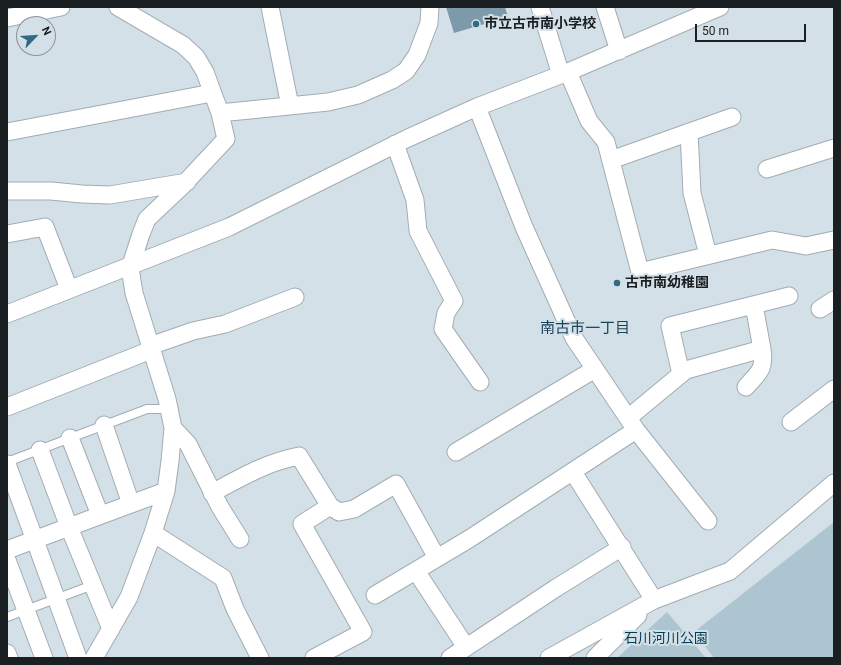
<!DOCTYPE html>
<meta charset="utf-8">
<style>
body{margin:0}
#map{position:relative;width:841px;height:665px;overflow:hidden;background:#d4e0e7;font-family:Roboto,sans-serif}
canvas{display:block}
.frame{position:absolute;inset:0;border:8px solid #1a1f21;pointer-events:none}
.north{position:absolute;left:16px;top:16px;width:40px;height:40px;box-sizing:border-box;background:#d4e0e7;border:1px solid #8a9398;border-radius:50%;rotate:65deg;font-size:11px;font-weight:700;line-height:16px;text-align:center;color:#1a1f21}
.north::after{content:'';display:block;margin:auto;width:14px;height:18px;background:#336985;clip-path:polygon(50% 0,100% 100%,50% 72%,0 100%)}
.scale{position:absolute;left:695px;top:24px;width:111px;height:18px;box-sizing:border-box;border:2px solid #1a1f21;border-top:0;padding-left:5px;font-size:12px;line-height:14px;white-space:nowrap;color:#1a1f21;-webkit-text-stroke:3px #d4e0e7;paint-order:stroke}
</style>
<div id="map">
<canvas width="841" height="665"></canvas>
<div class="frame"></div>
<div class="north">N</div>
<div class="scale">50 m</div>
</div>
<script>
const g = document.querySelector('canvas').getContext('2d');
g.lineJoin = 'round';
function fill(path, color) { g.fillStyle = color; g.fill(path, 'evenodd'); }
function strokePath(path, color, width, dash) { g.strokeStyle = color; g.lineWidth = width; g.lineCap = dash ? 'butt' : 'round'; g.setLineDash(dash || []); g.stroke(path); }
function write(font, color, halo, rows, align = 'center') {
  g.font = font + ' Roboto,"Noto Sans JP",sans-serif'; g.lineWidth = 4; g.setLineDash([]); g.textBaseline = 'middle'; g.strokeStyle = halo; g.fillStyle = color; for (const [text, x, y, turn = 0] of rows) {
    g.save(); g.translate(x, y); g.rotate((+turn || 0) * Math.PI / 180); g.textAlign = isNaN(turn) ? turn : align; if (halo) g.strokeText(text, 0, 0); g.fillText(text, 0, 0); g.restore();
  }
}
fill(new Path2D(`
 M834,522v136h-120l-20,-26z
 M667,612l39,46h-89z`), '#adc4d1');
fill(new Path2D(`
 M446,7h59l3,10 -54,16z`), '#7d9aaa');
const lane = new Path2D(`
 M7,462l140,-53h22
 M7,617l86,-32`);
const street = new Path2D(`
 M270,7l20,99
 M540,7l21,68
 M605,7l14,44
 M7,18l54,-11
 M568,72l21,49 17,21 34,130 132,-32 34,6 28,-6
 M477,107l47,120 50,111 62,92 72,91
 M220,113l108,-11 30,-7 34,-15 14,-9 11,-16 12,-32 1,-16
 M7,132l205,-39
 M689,132l3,61 16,62
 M395,144l20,56 3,31 36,70 -8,12 -3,16 37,53
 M611,160l121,-43
 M767,169l67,-21
 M7,191h44l31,3 28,1 77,-13
 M7,234l38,-7 24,62
 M820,309l14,-9
 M7,314l222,-87 177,-88 71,-32 91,-35 152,-65
 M150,346l43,-15 32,-7 70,-27
 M681,374l-11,-48 119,-30
 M746,387c13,-15 19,-17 16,-38
 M7,407l144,-57
 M628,418l58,-48 76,-21 -8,-44
 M791,422l43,-33
 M104,425l27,79
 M173,428l15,16 32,63 20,32
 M70,438l30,77
 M40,450l29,77 42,102
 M456,452l139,-83
 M7,464l71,194
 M573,472l81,128
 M212,493c28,-15 55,-31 87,-37l31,50 9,6 15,-3 42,-25 41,74
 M153,533l70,45 12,31 25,49
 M7,550l159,-59
 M7,560l37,98
 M416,571l50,76
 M375,595l94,-56 167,-109
 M7,653l2,5
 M94,658l35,-61 24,-64 13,-42 4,-30 3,-33 -6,-29 -33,-106 -4,-25 11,-34 6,-15 36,-34 43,-46 -6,-26 -15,-41 -9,-15 -13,-12 -65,-38
 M314,658l49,-26 -61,-108 28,-18
 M450,658l106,-70 66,-41
 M549,658l105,-58 76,-29 104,-88
 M595,658l43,-43`);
strokePath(lane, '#a1acb3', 10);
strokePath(street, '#a1acb3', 19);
strokePath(lane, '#fff', 8);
strokePath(street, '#fff', 17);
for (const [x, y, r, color] of [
 [476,24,4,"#336985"],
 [617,283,4,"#336985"]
]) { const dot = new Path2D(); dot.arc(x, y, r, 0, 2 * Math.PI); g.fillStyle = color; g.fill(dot); strokePath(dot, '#d4e0e7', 1.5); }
write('bold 14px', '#1a1f21', '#d4e0e7', [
 ["市立古市南小学校",484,24],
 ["古市南幼稚園",625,283]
], 'left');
write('14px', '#003d56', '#d4e0e7', [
 ["石川河川公園",666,639]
]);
write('15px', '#184459', '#d4e0e7', [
 ["南古市一丁目",585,329]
]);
</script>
